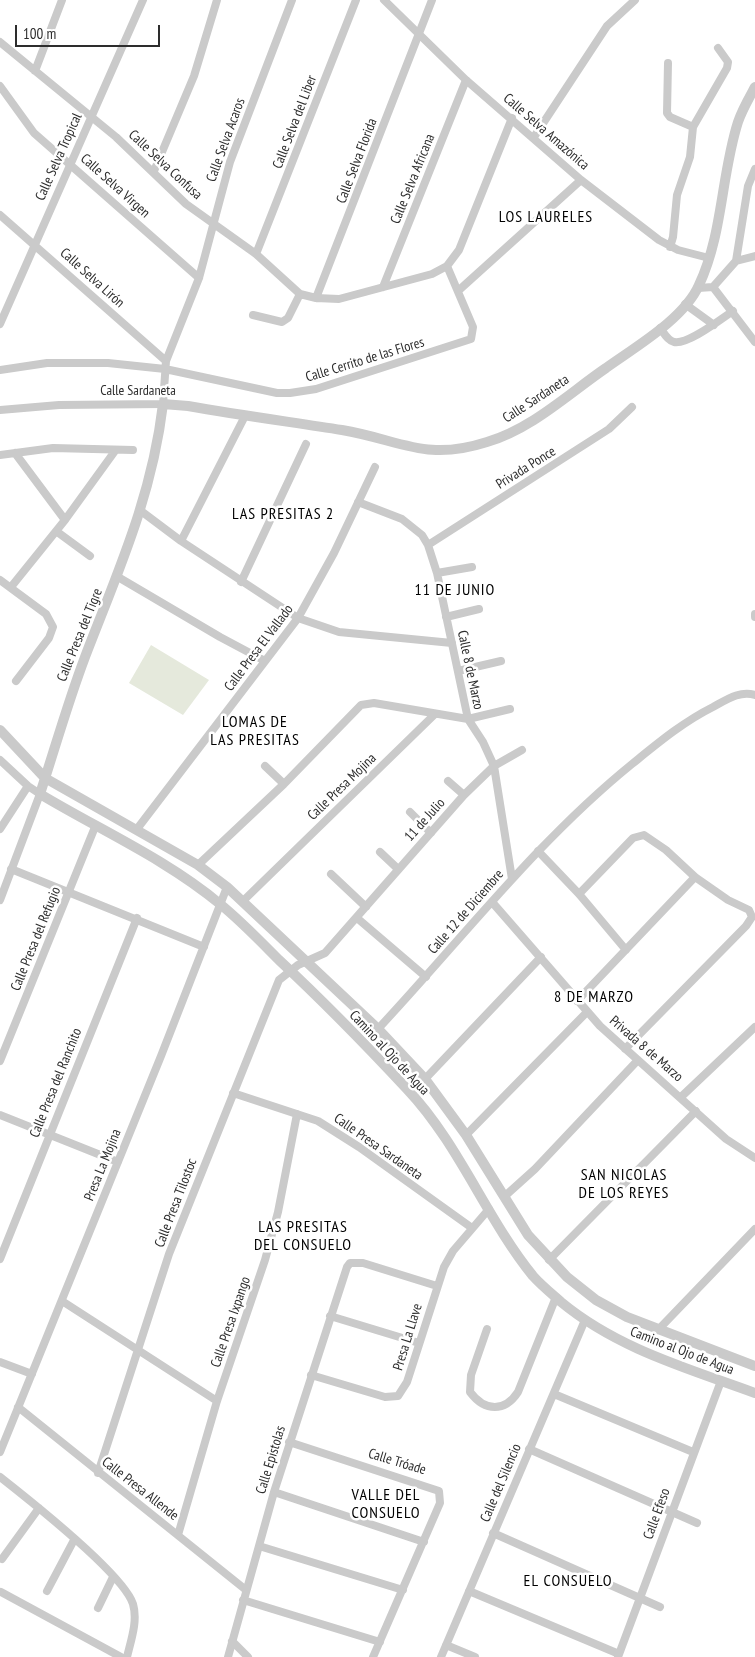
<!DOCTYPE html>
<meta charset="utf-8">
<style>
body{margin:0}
#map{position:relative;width:755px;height:1657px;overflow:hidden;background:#fff;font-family:"PT Sans Narrow",sans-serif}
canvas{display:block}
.scale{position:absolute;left:15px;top:25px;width:145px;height:22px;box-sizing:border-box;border:2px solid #2d2d2d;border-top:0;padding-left:6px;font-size:15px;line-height:18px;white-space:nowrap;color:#2d2d2d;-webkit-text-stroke:4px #fff;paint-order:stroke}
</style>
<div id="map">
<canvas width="755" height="1657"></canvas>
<div class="scale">100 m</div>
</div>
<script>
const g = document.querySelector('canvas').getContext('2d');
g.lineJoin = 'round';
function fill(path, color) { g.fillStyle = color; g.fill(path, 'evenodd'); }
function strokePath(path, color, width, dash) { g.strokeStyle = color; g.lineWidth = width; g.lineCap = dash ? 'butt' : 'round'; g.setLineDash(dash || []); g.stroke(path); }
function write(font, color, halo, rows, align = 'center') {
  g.font = font + ' "PT Sans Narrow",sans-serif'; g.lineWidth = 5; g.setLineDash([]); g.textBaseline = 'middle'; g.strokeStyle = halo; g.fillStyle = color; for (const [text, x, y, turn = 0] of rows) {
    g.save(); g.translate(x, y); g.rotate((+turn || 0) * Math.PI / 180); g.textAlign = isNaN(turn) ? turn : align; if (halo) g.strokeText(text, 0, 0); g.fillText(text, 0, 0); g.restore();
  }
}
fill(new Path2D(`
 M151,645l58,35 -26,35 -54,-32z`), '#e5e9dc');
strokePath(new Path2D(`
 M384,0l82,80 115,100 78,60 19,10 31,8
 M0,42l116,95 70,67 70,50 44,40 16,4 23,1 93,-25 15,-8 12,-16 53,-132
 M668,63l-1,50 3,4 23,10
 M35,71l27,-71
 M0,86l34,47 165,145
 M534,137l73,-111 28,-26
 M154,171l40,-95 23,-76
 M0,215l166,146
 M670,247l3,-10 4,-42 13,-38 3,-30 34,-59 1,-6 -10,-14
 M256,254l100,-254
 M736,261l19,-5
 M383,287l83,-207
 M713,287l23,-26 12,-75 7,-17
 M698,288l15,-1 42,55
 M458,291l123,-111
 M316,298l116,-298
 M685,304l29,21
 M253,315l29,7 6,-4 12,-24
 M0,324l143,-324
 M660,328c4,5 8,13 14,14 14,3 47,-23 59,-31
 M0,370l47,-7h61l57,6 112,24h13l26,-4 155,-50 2,-12 -26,-61
 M0,410l59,-5 104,-1 3,-43 33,-83 31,-116 62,-162
 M15,453l50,67
 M0,455l53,-7 80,2
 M358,502l44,17 20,16 6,10 9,28 31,146 15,23 11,24 18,113
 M141,511l40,30 117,77 41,14 113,11
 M56,531l34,25
 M181,541l64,-125
 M428,545l181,-116 23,-22
 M437,573l35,-6
 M118,577l102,60 45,24
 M0,580l46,34 7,13 -4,11 -33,43
 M241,582l65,-138
 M11,587l54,-67 50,-69
 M755,614v3
 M446,617l33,-8
 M458,671l43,-10
 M0,760l28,26 12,8 -40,106
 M265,766l19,18
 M448,781l16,14
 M410,812l21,21
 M0,829l28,-43
 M137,829l161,-211 36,-65 41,-86
 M538,851l41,43 47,56
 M380,852l18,17
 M198,865l86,-81 77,-79 13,-2 94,16 42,-10
 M11,869l193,78
 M331,874l35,33
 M579,894l54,-56 11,-3 22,15 29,27 33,23 21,10 3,7
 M243,901l191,-186
 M492,902l108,124 126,113 29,19
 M357,918l69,59
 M577,1001l118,-124
 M378,1029c84,-90 159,-188 254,-265 26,-21 51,-42 81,-57 13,-7 27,-17 42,-12
 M625,1049l121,-123 6,-9
 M0,1061l95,-234
 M425,1079l116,-122
 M233,1093l85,28 41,26 113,81
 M681,1097l74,-70
 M0,1115l118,47
 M466,1135l121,-123
 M505,1196l30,-27 103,-109
 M0,1259l137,-341
 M549,1260l147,-149
 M62,1301l155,100
 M330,1316l89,27
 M487,1329l-16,46 -1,17c15,20 35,20 48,0l38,-95
 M658,1330l97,-101
 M0,1362l32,12
 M311,1375l74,22 13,-1 9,-14 37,-115 9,-16 36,-42
 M554,1394l139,58
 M18,1407l228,183
 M289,1442l150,49 1,12 -67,154
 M529,1449l168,74
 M0,1452l161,-396 66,-169
 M98,1473l71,-219 110,-274 19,-15 27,-12 139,-158 30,-29 28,-16
 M0,1477c28,22 123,97 133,127 5,17 -2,36 -6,53
 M274,1492l150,50
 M493,1533l167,74
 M178,1535l39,-134 48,-141 13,-48 19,-98
 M259,1546l144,44
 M2,1559l37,-51
 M47,1591l27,-51
 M469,1591l150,63
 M1,1592l120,65
 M243,1600l137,42
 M98,1608l15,-31
 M232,1641l16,16
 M446,1645l29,12
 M228,1657l46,-165 73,-225 3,-4h13l74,23
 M441,1657l144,-337
 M618,1657l103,-276`), '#cacaca', 8);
strokePath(new Path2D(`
 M755,87c-6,11 -13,23 -17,35 -17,53 -15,112 -39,163 -15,34 -64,62 -93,83 -38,26 -73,60 -119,74 -62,20 -86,-2 -145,-12 -51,-8 -103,-15 -154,-24l-25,-2c-11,93 -45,167 -78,253 -17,45 -30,91 -45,137 60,36 126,65 180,110 21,17 40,37 59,56 44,41 87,85 128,129 52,55 79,129 126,187 8,9 19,18 28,26 57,47 126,66 194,91
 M0,730l45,48 153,87 29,22 151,142 47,50 41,56 62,100 39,42 29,23 31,17 128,49`), '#cacaca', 10);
write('14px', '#2d2d2d', '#fff', [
 ["Calle Selva del Liber",295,122,-69],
 ["Calle Selva Amazónica",546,132,41],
 ["Calle Selva Acaros",226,140,-70],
 ["Calle Selva Tropical",59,157,-66],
 ["Calle Selva Florida",357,161,-69],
 ["Calle Selva Confusa",165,165,43],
 ["Calle Selva Africana",413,179,-68],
 ["Calle Selva Virgen",115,186,42],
 ["Calle Selva Lirón",92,278,42],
 ["Calle Cerrito de las Flores",365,360,-17],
 ["Calle Sardaneta",138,391],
 ["Calle Sardaneta",536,399,-33],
 ["Privada Ponce",526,468,-32],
 ["Calle Presa del Tigre",80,635,-68],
 ["Calle Presa El Vallado",259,648,-53],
 ["Calle 8 de Marzo",470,670,78],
 ["Calle Presa Mojina",342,787,-44],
 ["11 de Julio",425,820,-48],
 ["Calle 12 de Diciembre",466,912,-49],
 ["Calle Presa del Refugio",36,939,-68],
 ["Privada 8 de Marzo",646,1049,41],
 ["Camino al Ojo de Agua",389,1053,47],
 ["Calle Presa del Ranchito",56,1083,-68],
 ["Calle Presa Sardaneta",378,1147,35],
 ["Presa La Mojina",103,1165,-68],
 ["Calle Presa Tilostoc",176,1203,-69],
 ["Calle Presa Ixpango",231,1322,-71],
 ["Presa La Llave",408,1337,-73],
 ["Camino al Ojo de Agua",682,1351,21],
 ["Calle Epistolas",271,1460,-73],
 ["Calle Tróade",397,1462,17],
 ["Calle del Silencio",501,1483,-67],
 ["Calle Presa Allende",140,1489,38],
 ["Calle Efeso",657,1514,-70]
]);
g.letterSpacing = '1px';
write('16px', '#000', '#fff', [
 ["LOS LAURELES",546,217],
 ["LAS PRESITAS 2",283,514],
 ["11 DE JUNIO",455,590],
 ["LOMAS DE",255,722],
 ["LAS PRESITAS",255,740],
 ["8 DE MARZO",594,997],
 ["SAN NICOLAS",624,1175],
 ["DE LOS REYES",624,1193],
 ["LAS PRESITAS",303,1227],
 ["DEL CONSUELO",303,1245],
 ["VALLE DEL",386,1495],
 ["CONSUELO",386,1513],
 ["EL CONSUELO",568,1581]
]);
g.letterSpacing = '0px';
</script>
